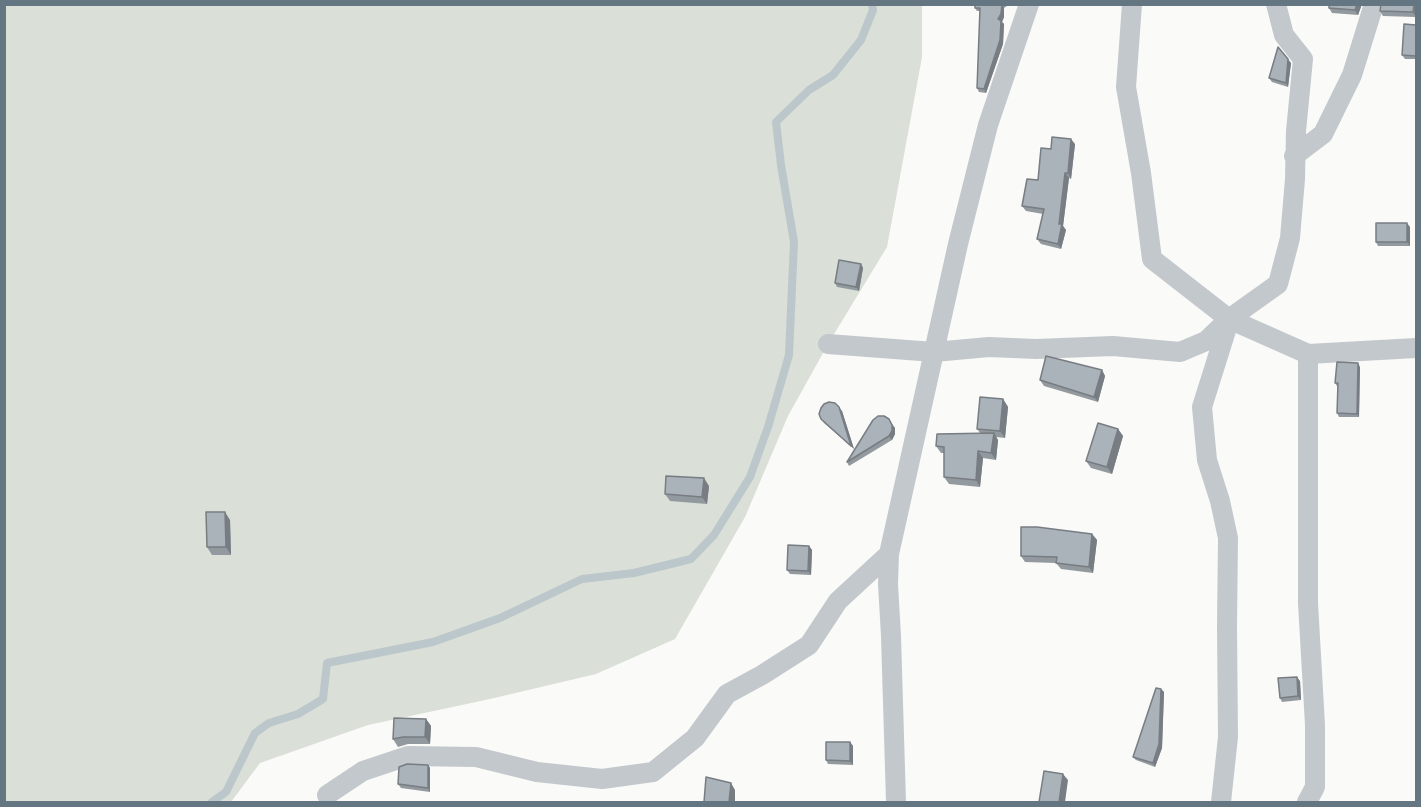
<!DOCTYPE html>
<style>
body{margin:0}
#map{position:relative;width:1421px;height:807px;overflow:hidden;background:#fafaf8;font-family:"Asap Condensed",sans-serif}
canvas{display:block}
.frame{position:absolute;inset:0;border:6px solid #657683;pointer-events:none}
</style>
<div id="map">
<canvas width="1421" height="807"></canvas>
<div class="frame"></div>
</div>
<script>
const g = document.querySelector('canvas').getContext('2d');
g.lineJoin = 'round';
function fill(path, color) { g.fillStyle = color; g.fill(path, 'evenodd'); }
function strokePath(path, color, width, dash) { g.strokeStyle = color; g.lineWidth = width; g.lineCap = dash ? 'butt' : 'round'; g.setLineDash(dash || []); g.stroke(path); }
fill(new Path2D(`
 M5,5h917v52l-35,190 -59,97 -40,72 -43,101 -70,122 -79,35 -106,25 -122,26 -108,38 -29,39h-226z`), '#dadfd7');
strokePath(new Path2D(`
 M212,802l14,-10 29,-59 14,-10 29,-9 25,-15 4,-36 106,-21 67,-24 82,-39 52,-6 57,-14 23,-24 36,-58 18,-50 21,-72 5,-113 -13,-77 -5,-43 33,-32 24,-15 28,-35 12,-30 -1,-6`), '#bbc7cb', 8);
strokePath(new Path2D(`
 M1132,4l-6,83 15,86 11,86 77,60 79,35 108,-6
 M1294,156l29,-22 29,-59 22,-71
 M828,344l106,8 55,-5 47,2 77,-3 67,6 26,-11 23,-22 49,-35 12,-46 5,-59 1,-48 7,-72 -19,-24 -8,-31
 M327,795l36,-24 45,-15 68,1 61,15 65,7 51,-7 42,-34 32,-44 35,-19 47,-30 29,-44 51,-47
 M896,802l-5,-166 -3,-52 1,-30 69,-310 30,-119 41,-121
 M1221,802l7,-65 -1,-111 1,-88 -8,-37 -13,-41 -5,-53 27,-86
 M1307,802l8,-15v-62l-7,-122v-249`), '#c3c8cc', 20);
fill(new Path2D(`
 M975,4h35l-6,4v9l-2,5 2,2 -1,20 -17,49 -7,-1 -2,-4 3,-77h-3l-2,-3z
 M1329,4h33l-4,11 -26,-2 -3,-5z
 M1416,4v13l-33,-1 -3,-5z
 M1416,25v34h-11l-3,-4z
 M1291,63l-3,24 -16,-5 -3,-4z
 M1075,144l-4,35 -2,-1 -6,48 3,4 -5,19 -20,-5 -4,-5 6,-25 -17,-3 -4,-5 16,-26 13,-31z
 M1410,227v19h-32l-2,-4z
 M861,264l2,4 -4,23 -22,-4 -2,-4z
 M1360,367l-1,50h-20l-2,-4v-27l-2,-3z
 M1102,370l3,6 -7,26 -54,-16 -4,-6z
 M1003,399l5,8 -3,31 -9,-1 2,3 -2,20 -13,-2 -3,29 -31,-3 -5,-7v-24h-3l-5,-7 45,-12 -4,-5z
 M842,411l12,38 -30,-26 -3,-4z
 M889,419l6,9v6l-3,6 -43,26 -2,-4z
 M1118,429l5,7 -11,38 -21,-6 -5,-7z
 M709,486l-2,18 -37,-3 -5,-7z
 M230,520l1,35h-19l-5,-8z
 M1092,534l5,6 -4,33 -32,-4 -5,-6 -31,-1 -4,-6z
 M809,546l3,4 -1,25 -21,-1 -3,-4z
 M1300,681l1,19 -19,2 -2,-4z
 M1161,689l3,3 -2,56 -7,19 -19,-7 -3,-3z
 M426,719l5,7 -1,18h-22l-10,3 -5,-8z
 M850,742l3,4v19l-25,-1 -2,-4z
 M428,765l2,3v24l-29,-4 -3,-4z`), '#929a9f');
fill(new Path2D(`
 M1002,4l2,4v9l-2,5 2,2 -1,20 -17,49 -2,-4z
 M1357,4h5l-4,11 -3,-5z
 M1414,4h2v13l-3,-5z
 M1288,59l3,4 -3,24 -2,-4z
 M1071,139l4,5 -4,35 -3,-6z
 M1065,173l4,5 -6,48 3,4 -5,19 -3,-5z
 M1407,223l3,4v19l-3,-4z
 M861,264l2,4 -4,23 -3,-4z
 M1358,363l2,4 -1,50 -2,-3z
 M1102,370l3,6 -7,26 -4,-5z
 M1003,399l5,8 -3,31 -5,-7z
 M839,407l3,4 12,38 -3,-3z
 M892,425l3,3v6l-3,6 -3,-4z
 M1118,429l5,7 -11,38 -5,-7z
 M994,433l4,7 -2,20 -5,-7z
 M978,451l5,7 -3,29 -4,-7z
 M704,478l5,8 -2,18 -5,-7z
 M225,512l5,8 1,35 -5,-8z
 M1092,534l5,6 -4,33 -4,-6z
 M809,546l3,4 -1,25 -3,-4z
 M1297,677l3,4 1,19 -3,-4z
 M1161,689l3,3 -2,56 -7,19 -2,-4z
 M426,719l5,7 -1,18 -5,-7z
 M850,742l3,4v19l-3,-4z
 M428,765l2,3v24l-2,-4z
 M1063,774l5,6 -3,22h-6z
 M731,783l4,7v12h-6z`), '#777d82');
const building = new Path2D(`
 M975,4h27l-1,10 -3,5 3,2 -1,19 -16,49 -7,-1 3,-80h-5z
 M1329,4h28l-2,6 -26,-2z
 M1381,4h33l-1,8 -33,-1z
 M1404,24l12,1v31l-14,-1z
 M1278,47l10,12 -2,24 -17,-5z
 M1052,137l19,2 -3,34h-3l-6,51h3l-4,20 -21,-5 7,-30 -22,-3 5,-27 11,1 3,-32 10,1z
 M1376,223h31v19h-31z
 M839,260l22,4 -5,23 -21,-4z
 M1046,356l56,14 -8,27 -54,-17z
 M1337,362l21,1 -1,51 -20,-1 1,-30h-3z
 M980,397l23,2 -3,32 -23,-2z
 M829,402l6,1 4,4 12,39 -30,-27 -2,-5 2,-6 3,-4z
 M878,416h6l5,3 3,6v6l-3,5 -42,26 26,-42z
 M1098,423l20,6 -11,38 -21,-6z
 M994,433l-3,20 -13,-2 -2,29 -32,-3v-30l-8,-1 1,-12z
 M666,476l38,2 -2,19 -37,-3z
 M206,512h19l1,35h-19z
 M1021,527h16l55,7 -3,33 -33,-4 1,-6 -36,-1z
 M788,545l21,1 -1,25 -21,-1z
 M1297,677l1,19 -18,2 -2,-20z
 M1156,688l5,1 -2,55 -6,19 -20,-6z
 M394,718l32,1 -1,18h-22l-10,2z
 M826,742h24v19l-24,-1z
 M407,764l21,1v23l-30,-4 1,-17z
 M1044,771l19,3 -4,28h-20z
 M706,777l25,6 -2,19h-25z`);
fill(building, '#aab3b9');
strokePath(building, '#777d82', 1.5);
</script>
